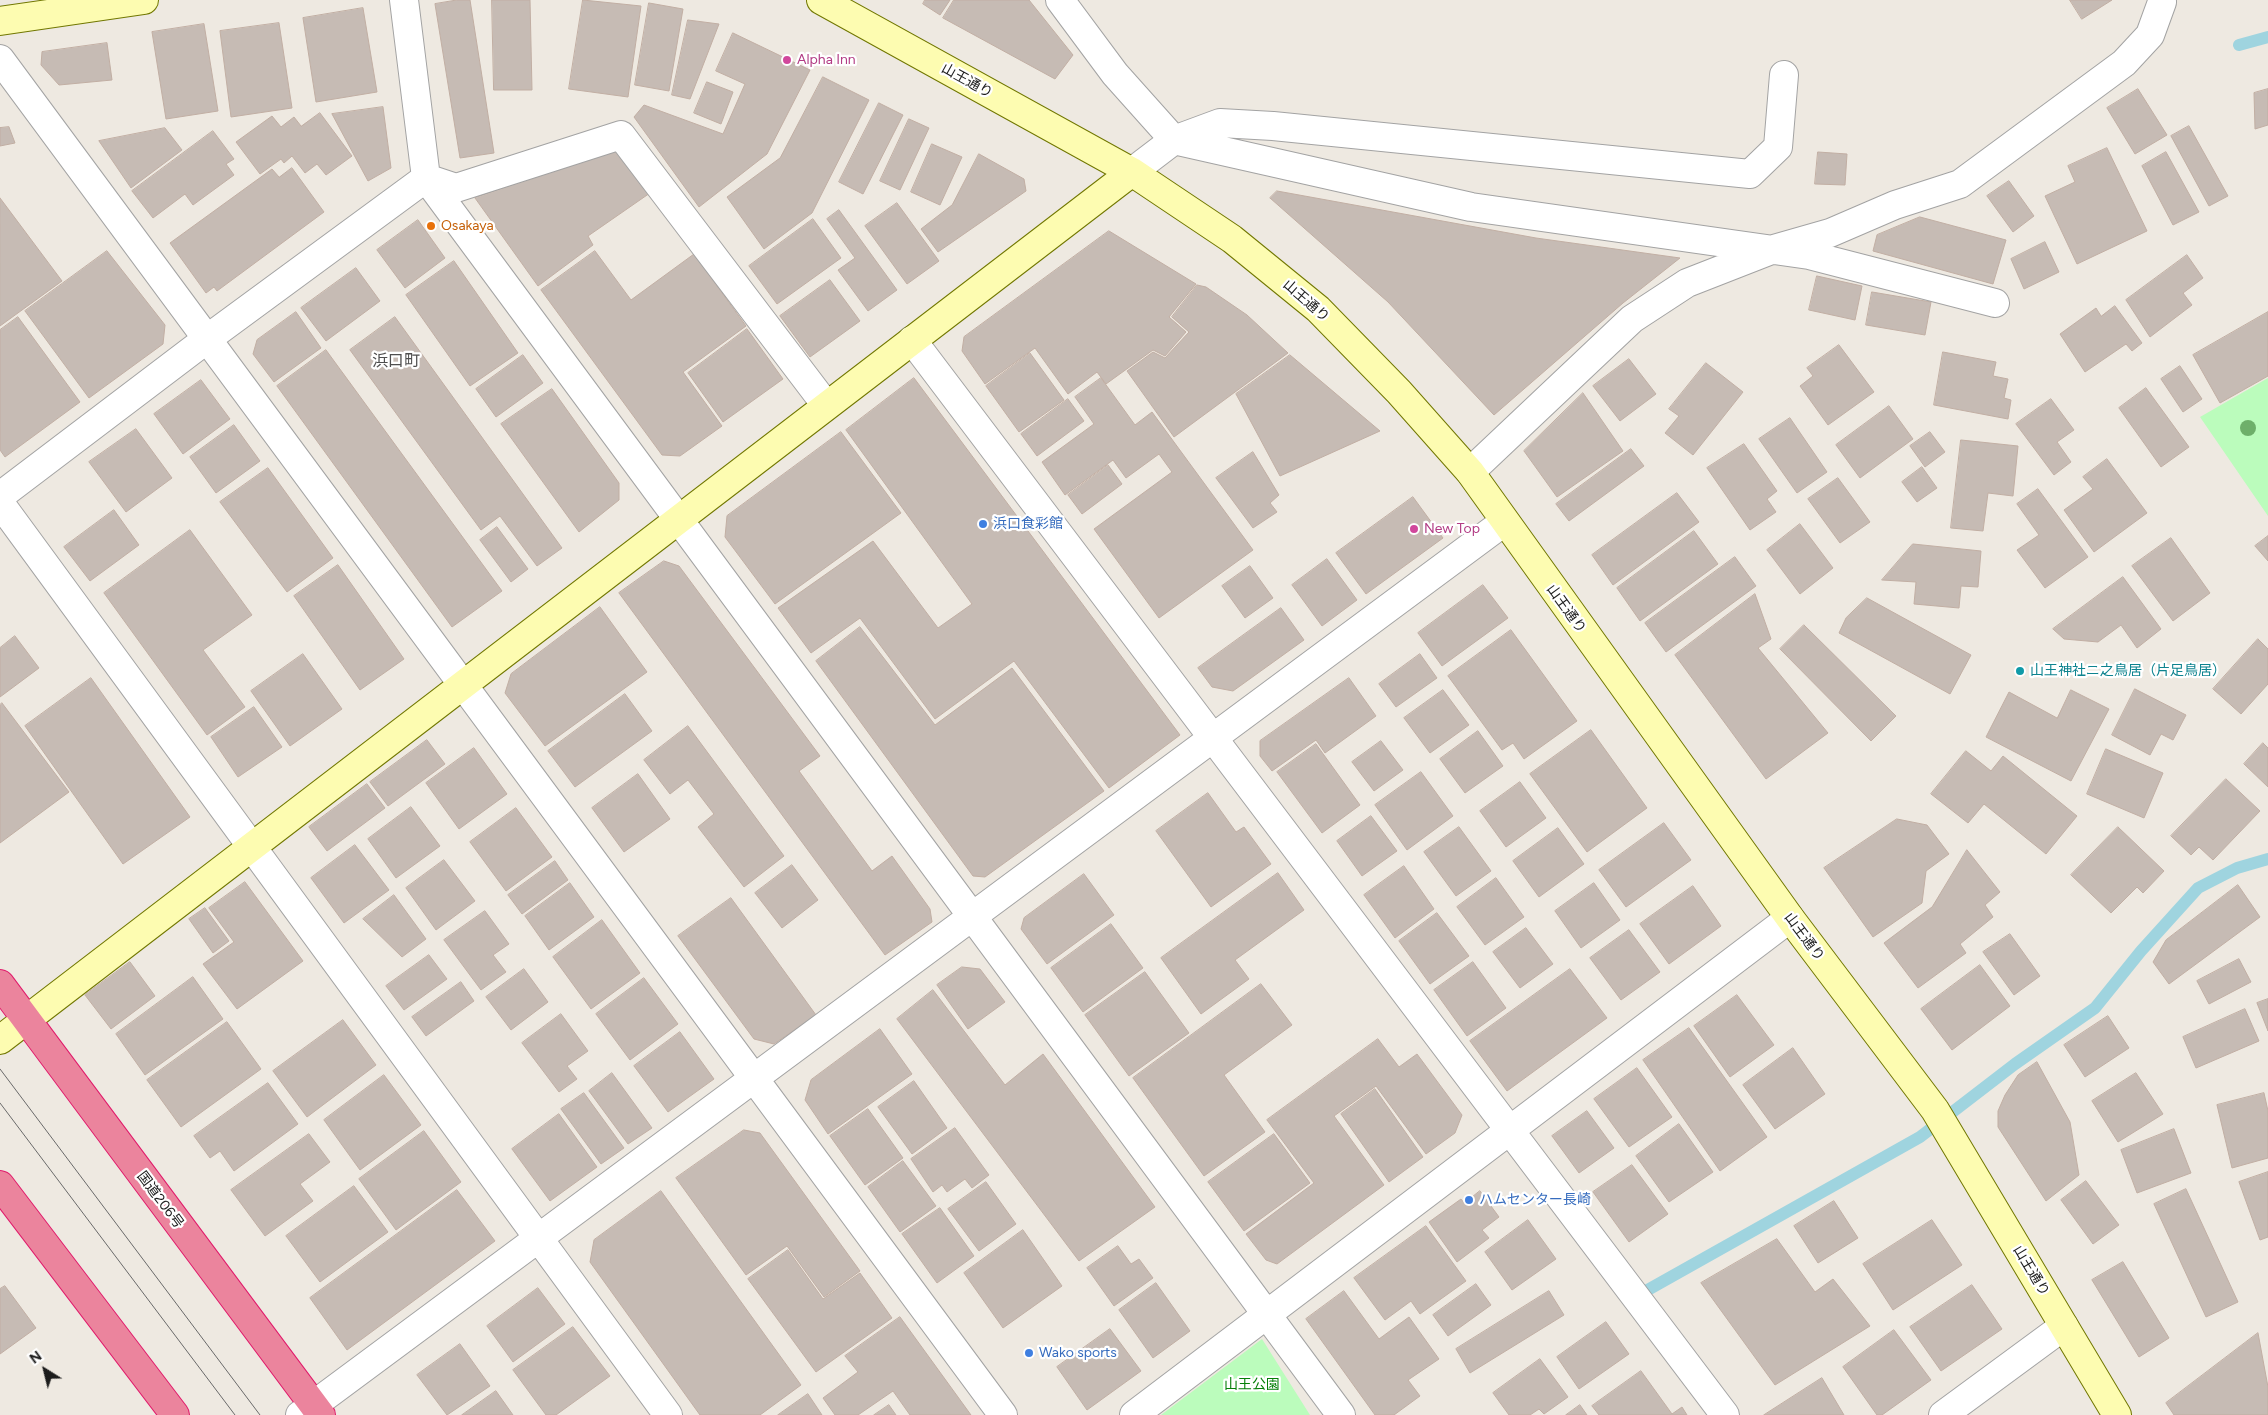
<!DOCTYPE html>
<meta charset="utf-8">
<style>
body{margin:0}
#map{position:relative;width:2268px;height:1415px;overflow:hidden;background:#eee9e1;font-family:Figtree,sans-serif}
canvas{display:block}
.north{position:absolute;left:20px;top:1345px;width:50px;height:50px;-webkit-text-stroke:4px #fff;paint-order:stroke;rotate:324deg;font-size:14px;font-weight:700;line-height:20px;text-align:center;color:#1c1c1c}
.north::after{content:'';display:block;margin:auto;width:18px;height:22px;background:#1c1c1c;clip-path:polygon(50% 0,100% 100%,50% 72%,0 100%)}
</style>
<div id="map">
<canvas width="2268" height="1415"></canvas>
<div class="north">N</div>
</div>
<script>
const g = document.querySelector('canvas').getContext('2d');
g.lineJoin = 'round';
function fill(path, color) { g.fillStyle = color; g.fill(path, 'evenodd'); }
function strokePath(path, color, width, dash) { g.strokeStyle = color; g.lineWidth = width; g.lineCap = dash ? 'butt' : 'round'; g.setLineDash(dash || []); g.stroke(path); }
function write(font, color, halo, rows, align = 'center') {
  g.font = font + ' Figtree,"Noto Sans JP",sans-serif'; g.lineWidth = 4.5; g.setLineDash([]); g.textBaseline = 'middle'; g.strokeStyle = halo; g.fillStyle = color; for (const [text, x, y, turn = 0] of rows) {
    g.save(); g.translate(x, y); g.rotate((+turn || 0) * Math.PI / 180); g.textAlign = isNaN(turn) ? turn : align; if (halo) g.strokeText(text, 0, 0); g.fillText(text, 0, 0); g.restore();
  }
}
fill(new Path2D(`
 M2268,378v138l-68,-99z
 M1262,1339l48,76h-149z`), '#bbfcbc');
strokePath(new Path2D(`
 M2239,45l29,-8
 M1644,1292l276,-155 95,-73 80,-56 46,-57 57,-63 39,-20 31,-9`), '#9fd4df', 12);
const building = new Path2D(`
 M457,0h13l24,153 -34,5 -25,-154z
 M492,0h38l2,90h-38z
 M583,0l58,6 -13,91 -59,-8z
 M925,0h25l-10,15 -17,-11z
 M954,0h75l44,55 -18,24 -112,-61z
 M2070,0h42l-30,19z
 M649,3l34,6 -14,82 -34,-6z
 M363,8l14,84 -61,10 -13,-84z
 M688,20l31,4 -29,75 -18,-4z
 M279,23l13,85 -61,9 -11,-86z
 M204,24l14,87 -52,8 -14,-87z
 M733,33l77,37 -43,84 -68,53 -65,-90 10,-12 79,29 22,-50 -29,-13z
 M107,43l5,37 -53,5 -18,-20 1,-13z
 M823,77l46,23 -57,113 -48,36 -37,-52 53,-39z
 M707,82l26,10 -12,32 -27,-11z
 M2138,89l29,46 -32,19 -28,-46z
 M2268,89v36l-13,4 -1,-36z
 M879,103l24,12 -40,79 -24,-12z
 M383,107l8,61 -23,13 -36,-67z
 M320,113l32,43 -26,19 -9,-11 -12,9 -13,-17 -8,7 -3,-4 -21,15 -24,-32 36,-26 9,11 13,-10 7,9z
 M909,119l20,9 -29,62 -20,-9z
 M2189,126l39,70 -19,10 -38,-70z
 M9,127l6,16 -15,3v-18z
 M165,128l17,22 -51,38 -32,-47z
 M213,131l21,28 -8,5 8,11 -41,30 -8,-11 -32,24 -21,-27z
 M932,144l30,13 -22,48 -29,-13z
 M2107,148l40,83 -70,33 -32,-68 30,-14 -7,-16z
 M618,150l32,43 -62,43 5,9 -55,41 -63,-88z
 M1818,152l29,2 -2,31 -30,-1z
 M2166,152l33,60 -26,13 -31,-59z
 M979,154l45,25 2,12 -88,61 -17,-23 31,-24z
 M292,168l32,44 -107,79 -3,-4 -8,6 -36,-50 102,-74 7,8z
 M2009,181l25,35 -21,16 -26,-36z
 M1277,191l259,47 144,20 -57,45 -129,112 -106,-113 -118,-104z
 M0,198l62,83 -62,45z
 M897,203l42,58 -32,23 -42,-58z
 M839,210l58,80 -29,21 -30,-41 17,-12 -28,-39z
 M1920,217l86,23 -13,44 -120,-33 4,-16z
 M813,219l28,39 -64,46 -28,-38z
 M418,220l27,38 -40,30 -28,-38z
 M1109,231l87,53 -27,33 17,15 -21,24 -12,-6 -47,34 -9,-12 -29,22 -33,-46 -50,36 -23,-33 2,-14z
 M2045,242l14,30 -35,17 -13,-30z
 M107,251l58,74 -2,19 -74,54 -64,-87z
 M595,251l36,49 63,-46 52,72 -63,46 39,54 -42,30 -18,-1 -121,-165z
 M2187,255l16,23 -20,15 9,12 -42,32 -24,-37z
 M454,261l64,92 -48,33 -64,-91z
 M356,268l24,33 -54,40 -25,-33z
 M1817,276l45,10 -7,34 -46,-10z
 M830,280l30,41 -50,36 -30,-41z
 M1197,285l9,2 41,28 41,38 -114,84 -47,-66 26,-19 12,6 24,-26 -17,-15z
 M1872,292l59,10 -6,33 -59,-10z
 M2115,306l27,37 -10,8 -6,-7 -41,28 -25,-38 36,-26 5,8z
 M296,312l25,36 -47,34 -21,-28 4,-14z
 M2268,312v64l-48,27 -27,-48z
 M18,317l62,85 -75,55 -5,-7v-120z
 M395,317l167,231 -25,18 -37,-50 -19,14 -131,-180z
 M747,329l36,50 -60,43 -35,-49z
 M1839,345l35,47 -46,33 -28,-39 13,-10 -6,-8z
 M326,350l176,241 -50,36 -175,-241z
 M1943,352l53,10 -3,14 15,3 -4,19 7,2 -3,19 -74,-14z
 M1030,353l34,47 -45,32 -33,-46z
 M523,355l20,28 -47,34 -20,-28z
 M1290,355l90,76 -100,45 -44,-82z
 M1629,359l27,35 -36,27 -27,-35z
 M1706,363l37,29 -50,63 -28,-22 14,-17 -10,-7z
 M2180,366l22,33 -19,13 -22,-33z
 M914,378l266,357 -71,53 -95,-127 -79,58 -75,-101 -49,35 -33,-45 95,-67 65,87 34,-24 -126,-174z
 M1101,378l34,47 17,-13 101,138 -94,68 -65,-89 78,-57 -13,-18 -33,24 -13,-18 -48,35 -23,-33 52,-38 -19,-27z
 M201,380l29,39 -47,35 -29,-40z
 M2146,388l43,59 -28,20 -42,-59z
 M552,389l67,94v17l-40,32 -78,-108z
 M1583,393l40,58 -66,46 -33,-46z
 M1068,399l16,22 -47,35 -16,-22z
 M2051,399l23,31 -17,12 14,20 -17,13 -38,-51z
 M1889,406l24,33 -53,39 -24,-33z
 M1790,418l37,54 -30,21 -38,-54z
 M234,425l26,36 -44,32 -26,-36z
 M136,429l36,49 -46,34 -37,-50z
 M841,432l60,81 -126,91 -50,-67 2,-21z
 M1930,432l15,20 -20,15 -15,-21z
 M1961,440l57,6 -5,50 -25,-3 -5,38 -32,-3z
 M1744,444l33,47 -10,8 9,13 -26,18 -43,-62z
 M1631,449l13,17 -75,55 -13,-17z
 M1253,452l26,43 -9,8 7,9 -24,16 -37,-50z
 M2107,459l40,54 -53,39 -30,-42 29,-21 -10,-12z
 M1108,465l14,19 -40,30 -14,-19z
 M1922,467l15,21 -20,14 -15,-20z
 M268,468l65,90 -46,34 -67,-90z
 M1838,478l32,44 -30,21 -32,-44z
 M2038,489l50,68 -43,31 -28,-38 22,-15 -22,-31z
 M1677,493l22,29 -86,63 -21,-30z
 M1413,497l30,41 -77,56 -30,-41z
 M114,510l25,35 -49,36 -26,-34z
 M1800,524l33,44 -33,26 -33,-44z
 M497,527l31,42 -17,13 -31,-42z
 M190,530l62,85 -49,35 42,57 -38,28 -103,-142z
 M1694,531l24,33 -78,57 -23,-33z
 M2268,536v25l-13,-15z
 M2171,538l39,55 -37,28 -41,-55z
 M1913,544l68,7 -3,36 -17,-1 -2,22 -45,-4 2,-22 -34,-2z
 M1735,557l21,29 -90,66 -21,-29z
 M1327,559l30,41 -35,26 -30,-41z
 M664,561l15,5 141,190 -21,15 73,100 20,-15 38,53 2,13 -47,33 -266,-362z
 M338,565l66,94 -44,31 -66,-94z
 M1250,566l23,32 -28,20 -23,-32z
 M2123,577l38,52 -24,19 -16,-23 -23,17 -34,-3 -11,-10z
 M1483,585l25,33 -66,48 -24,-33z
 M1755,594l16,45 -13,9 70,85 -62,46 -91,-124z
 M1867,598l104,57 -21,39 -111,-61 7,-15z
 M600,607l47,65 -102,74 -40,-53 6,-19z
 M1281,608l23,32 -71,51 -21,-4 -14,-19z
 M1804,625l92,91 -25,25 -91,-92z
 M860,627l75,98 77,-57 92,123 -119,86 -12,-1 -157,-215z
 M1511,630l66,91 -53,38 -11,-16 -11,7 -54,-74z
 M15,636l24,32 -39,29v-49z
 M2258,639l10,10v35l-27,30 -28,-25z
 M303,654l39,55 -52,37 -39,-55z
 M1420,654l17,24 -41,29 -17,-23z
 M91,678l99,139 -67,47 -98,-138z
 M1349,678l27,38 -51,37 -9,-13 -44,31 -12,-15v-15z
 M2135,689l51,26 -13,25 -12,-6 -11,21 -38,-20z
 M1443,690l26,35 -39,28 -26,-35z
 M2071,690l38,19 -38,72 -85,-44 23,-45 48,26z
 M625,694l27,37 -77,56 -27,-36z
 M2,703l67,89 -69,51v-138z
 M254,707l28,40 -44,30 -27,-40z
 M688,726l96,130 -40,31 -46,-60 16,-13 -26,-34 -18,14 -26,-34z
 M1591,730l56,78 -60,44 -57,-78z
 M1478,731l25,35 -38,27 -25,-34z
 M427,740l18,24 -57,42 -18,-24z
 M1381,741l22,29 -29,21 -22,-29z
 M2263,743l5,5v39l-24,-23z
 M1316,744l44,61 -38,28 -45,-61z
 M474,748l33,46 -48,35 -33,-46z
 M2106,749l57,24 -19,45 -57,-24z
 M1966,751l25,20 12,-15 74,60 -31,38 -62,-50 -16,19 -37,-29z
 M1421,772l32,44 -46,34 -32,-45z
 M638,774l32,45 -46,33 -32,-44z
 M2226,779l34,32 -47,49 -14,-13 -8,8 -20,-19z
 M1520,782l26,36 -40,29 -26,-36z
 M367,784l18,24 -58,43 -18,-24z
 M1208,793l28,39 8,-5 27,37 -60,43 -55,-76z
 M411,807l29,39 -44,32 -28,-39z
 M516,808l36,49 -46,34 -36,-49z
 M1371,816l26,35 -35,25 -25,-35z
 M1897,819l30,6 22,29 -23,17 -4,32 -49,34 -49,-69z
 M1664,823l27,37 -65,47 -27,-37z
 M1459,827l32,44 -35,25 -32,-44z
 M2118,827l46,44 -21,22 -6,-6 -26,26 -40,-38z
 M1558,828l26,36 -45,33 -26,-36z
 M355,845l34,45 -45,33 -33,-45z
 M1967,850l33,42 -15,13 8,12 -33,27 6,9 -48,35 -34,-45 48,-36z
 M444,860l31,41 -39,29 -30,-42z
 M555,861l13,19 -46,34 -14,-19z
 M792,865l26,35 -36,28 -27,-35z
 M1404,866l30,43 -39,29 -31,-43z
 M1278,873l26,37 -69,50 14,19 -48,35 -40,-56z
 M1084,874l30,41 -67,49 -26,-35 3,-11z
 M1496,878l28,39 -39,28 -28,-38z
 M245,882l58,79 -66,48 -34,-45 31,-22 -25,-34z
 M570,883l24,34 -45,33 -24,-34z
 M1594,883l26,37 -39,28 -26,-37z
 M2238,885l22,32 -91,67 -16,-22 13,-22z
 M1693,886l28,40 -52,38 -29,-40z
 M394,895l32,44 -24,18 -39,-38z
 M731,898l85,117 -42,29 -20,-5 -76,-103z
 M205,908l24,33 -16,12 -24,-34z
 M485,911l24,33 -16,11 13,17 -25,18 -37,-50z
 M1437,913l32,43 -39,28 -31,-43z
 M602,920l38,53 -49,36 -38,-52z
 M1111,924l32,44 -60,44 -32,-44z
 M1526,928l27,36 -33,24 -27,-36z
 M1629,930l31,42 -39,28 -31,-42z
 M2010,934l30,42 -26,19 -31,-43z
 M429,955l18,24 -43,31 -18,-24z
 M2239,959l12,23 -42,22 -12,-23z
 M130,962l25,34 -44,33 -26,-34z
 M1473,962l33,46 -39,28 -33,-46z
 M1980,965l30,41 -58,44 -31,-41z
 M962,967l18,2 25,33 -37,27 -31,-44z
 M524,969l24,33 -37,28 -25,-33z
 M1570,969l37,49 -100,73 -37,-50z
 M1145,972l44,61 -60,43 -44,-61z
 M193,977l30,42 -78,56 -29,-41z
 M644,978l34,46 -48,36 -34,-46z
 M461,982l13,19 -48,35 -14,-19z
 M1261,984l31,41 -68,50 41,57 -61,44 -71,-98z
 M933,990l72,95 38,-31 112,153 -76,54 -182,-242z
 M1737,995l37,50 -44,32 -36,-51z
 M2268,999v32l-11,-28z
 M2245,1009l14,32 -63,27 -13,-31z
 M561,1014l27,37 -21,15 10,13 -18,13 -37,-49z
 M2108,1016l21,32 -44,29 -21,-32z
 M343,1020l33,45 -69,52 -34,-46z
 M227,1022l34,47 -80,58 -34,-47z
 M1689,1028l78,109 -47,34 -77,-111z
 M880,1029l32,45 -84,60 -23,-34 6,-20z
 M680,1032l34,47 -46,33 -34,-46z
 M1378,1039l21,28 18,-13 45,61 -7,18 -29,21 -50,-68 -42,30 50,69 -107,79 -11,-4 -20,-26 68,-51 -47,-63z
 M1793,1048l32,46 -50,35 -32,-44z
 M2037,1062l33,60 9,53 -33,26 -48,-74v-16l7,-16 13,-20z
 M1637,1068l35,49 -43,30 -35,-48z
 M612,1073l40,55 -24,16 -39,-53z
 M2136,1073l27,41 -45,28 -26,-41z
 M384,1075l37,50 -61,45 -36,-50z
 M914,1081l33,47 -35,26 -34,-47z
 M268,1083l30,41 -64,47 -14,-20 -10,7 -16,-22z
 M1375,1089l48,68 -34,25 -48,-68z
 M584,1093l40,55 -23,16 -40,-55z
 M2264,1093l4,18v47l-36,10 -15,-63z
 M868,1109l35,49 -38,27 -35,-49z
 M1587,1111l27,37 -35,25 -27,-37z
 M559,1114l38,53 -47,34 -38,-52z
 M1679,1124l34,48 -44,30 -33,-46z
 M955,1128l34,47 -17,13 -7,-9 -18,13 -5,-7 -9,7 -22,-33z
 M2174,1129l17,44 -54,20 -16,-43z
 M744,1130l16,3 100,138 -36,26 -37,-51 -41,29 -70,-97z
 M424,1131l37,51 -65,48 -37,-51z
 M309,1134l21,28 -30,22 13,17 -48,35 -34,-46z
 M1274,1134l36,49 -66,48 -36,-49z
 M903,1161l33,45 -36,26 -32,-45z
 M1632,1165l36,49 -39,28 -36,-50z
 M2268,1172v65l-8,3 -21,-58z
 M2086,1181l33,44 -26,19 -32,-44z
 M986,1182l30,42 -37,27 -31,-42z
 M354,1186l34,46 -68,50 -34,-46z
 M2186,1189l52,113 -32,15 -52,-113z
 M457,1190l38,51 -148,109 -37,-52z
 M661,1191l140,194 -41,30h-60l-110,-153 4,-22z
 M1480,1191l19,26 -17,13 7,8 -32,24 -28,-40 32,-23 3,4z
 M1834,1201l24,37 -40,25 -24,-37z
 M940,1208l34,48 -37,27 -35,-49z
 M1528,1220l28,39 -44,31 -27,-38z
 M1932,1220l30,45 -69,45 -30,-46z
 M1426,1226l40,55 -46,33 -9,-13 -26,19 -31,-42z
 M1023,1230l39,56 -59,42 -39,-55z
 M1777,1239l38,53 18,-13 37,47 -95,59 -74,-102z
 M1118,1246l13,18 8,-5 14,19 -39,28 -27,-38z
 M788,1250l35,49 37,-26 32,45 -76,54 -68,-93z
 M2123,1262l46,76 -30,19 -47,-77z
 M1156,1283l34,48 -37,27 -34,-48z
 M1476,1284l15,21 -43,31 -15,-21z
 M1972,1285l30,44 -61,42 -31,-44z
 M5,1286l31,42 -36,26v-65z
 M538,1288l27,36 -52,38 -26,-36z
 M1344,1291l35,48 30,-22 30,42 -31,21 12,16 -26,19h-19l-69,-96z
 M1549,1291l15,24 -94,58 -14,-24z
 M900,1317l71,98h-61l-17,-24 -35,24h-23l-12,-17 35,-26 -13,-16z
 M1606,1322l23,32 -50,35 -22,-32z
 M573,1327l37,49 -54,39h-10l-33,-45z
 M1110,1329l31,42 -54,39 -30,-43z
 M1894,1330l37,50 -49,35h-5l-34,-48z
 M2258,1333l10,54v28h-94l-8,-12z
 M460,1344l30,42 -43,29 -30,-40z
 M1540,1359l28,38 -24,17 -5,-5 -9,6h-21l-16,-22z
 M1641,1371l31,43 10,-7 5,8h-88l-7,-9z
 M1822,1378l22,37h-80z
 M496,1391l17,24h-51z
 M808,1394l14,21h-44z
 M889,1405l7,10h-22z
 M1580,1405l7,10h-21z`);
fill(building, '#c6bbb4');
strokePath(building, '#c1aea3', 1);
const street = new Path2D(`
 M404,0l22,178 915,1237
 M1060,0l55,74 59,66 46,-17 53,3 477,48 28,-27 6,-72
 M0,59l1003,1356
 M1132,172l42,-32 297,67 338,48 186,48
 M426,178l30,10 165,-53 205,270
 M912,340l813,1075
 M1470,472l162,-153 55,-36 87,-34 56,-16 65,-28 65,-21 164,-121 26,-28 12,-33
 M0,496l207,-157 219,-161
 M0,503l668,912
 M300,1415l1204,-893
 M1134,1415l656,-497
 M1943,1415l121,-89`);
const secondary = new Path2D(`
 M821,0l311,172 100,67 86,70 81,83 71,80 320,446 145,192 182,305
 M0,21l144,-21
 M0,1040l1132,-868`);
const highway = new Path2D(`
 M0,984l321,431
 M0,1185l175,230`);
strokePath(street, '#a3a3a3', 30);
strokePath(secondary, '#717700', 30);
strokePath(highway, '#e01a6b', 30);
strokePath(street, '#fff', 28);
strokePath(secondary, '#fdfcb1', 28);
strokePath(highway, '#eb849d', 28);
strokePath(new Path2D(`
 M0,1069l260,346
 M0,1103l235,312`), '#6a6a6a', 1);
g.fillStyle = '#6eaf6a';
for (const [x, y] of [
 [2248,428]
]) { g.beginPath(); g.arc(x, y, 8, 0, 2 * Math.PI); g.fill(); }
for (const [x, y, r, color] of [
 [787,60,5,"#d1479c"],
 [431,226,5,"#e8710a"],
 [983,524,5,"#3f7fe0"],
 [1414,529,5,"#d1479c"],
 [2020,671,5,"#0f9aa8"],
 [1469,1200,5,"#3f7fe0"],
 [1029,1353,5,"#3f7fe0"]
]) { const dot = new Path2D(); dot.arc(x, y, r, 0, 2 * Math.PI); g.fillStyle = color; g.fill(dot); strokePath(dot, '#fff', 2); }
write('14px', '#b23c85', '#fff', [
 ["Alpha Inn",797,60],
 ["New Top",1424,529]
], 'left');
write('14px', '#1c1c1c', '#fff', [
 ["山王通り",967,81,29],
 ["山王通り",1306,301,41],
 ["山王通り",1566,609,54],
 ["山王通り",1804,937,53],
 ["国道206号",160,1200,53],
 ["山王通り",2031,1271,59]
]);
write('14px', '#c56008', '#fff', [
 ["Osakaya",441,226]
], 'left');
write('14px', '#366cbe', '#fff', [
 ["浜口食彩館",993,524],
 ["ハムセンター長崎",1479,1200],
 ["Wako sports",1039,1353]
], 'left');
write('14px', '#0d838f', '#fff', [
 ["山王神社ニ之鳥居（片足鳥居）",2030,671]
], 'left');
write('14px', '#057f08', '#fff', [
 ["山王公園",1252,1385]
]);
write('16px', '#4f4f4f', '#fff', [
 ["浜口町",396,361]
]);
</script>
